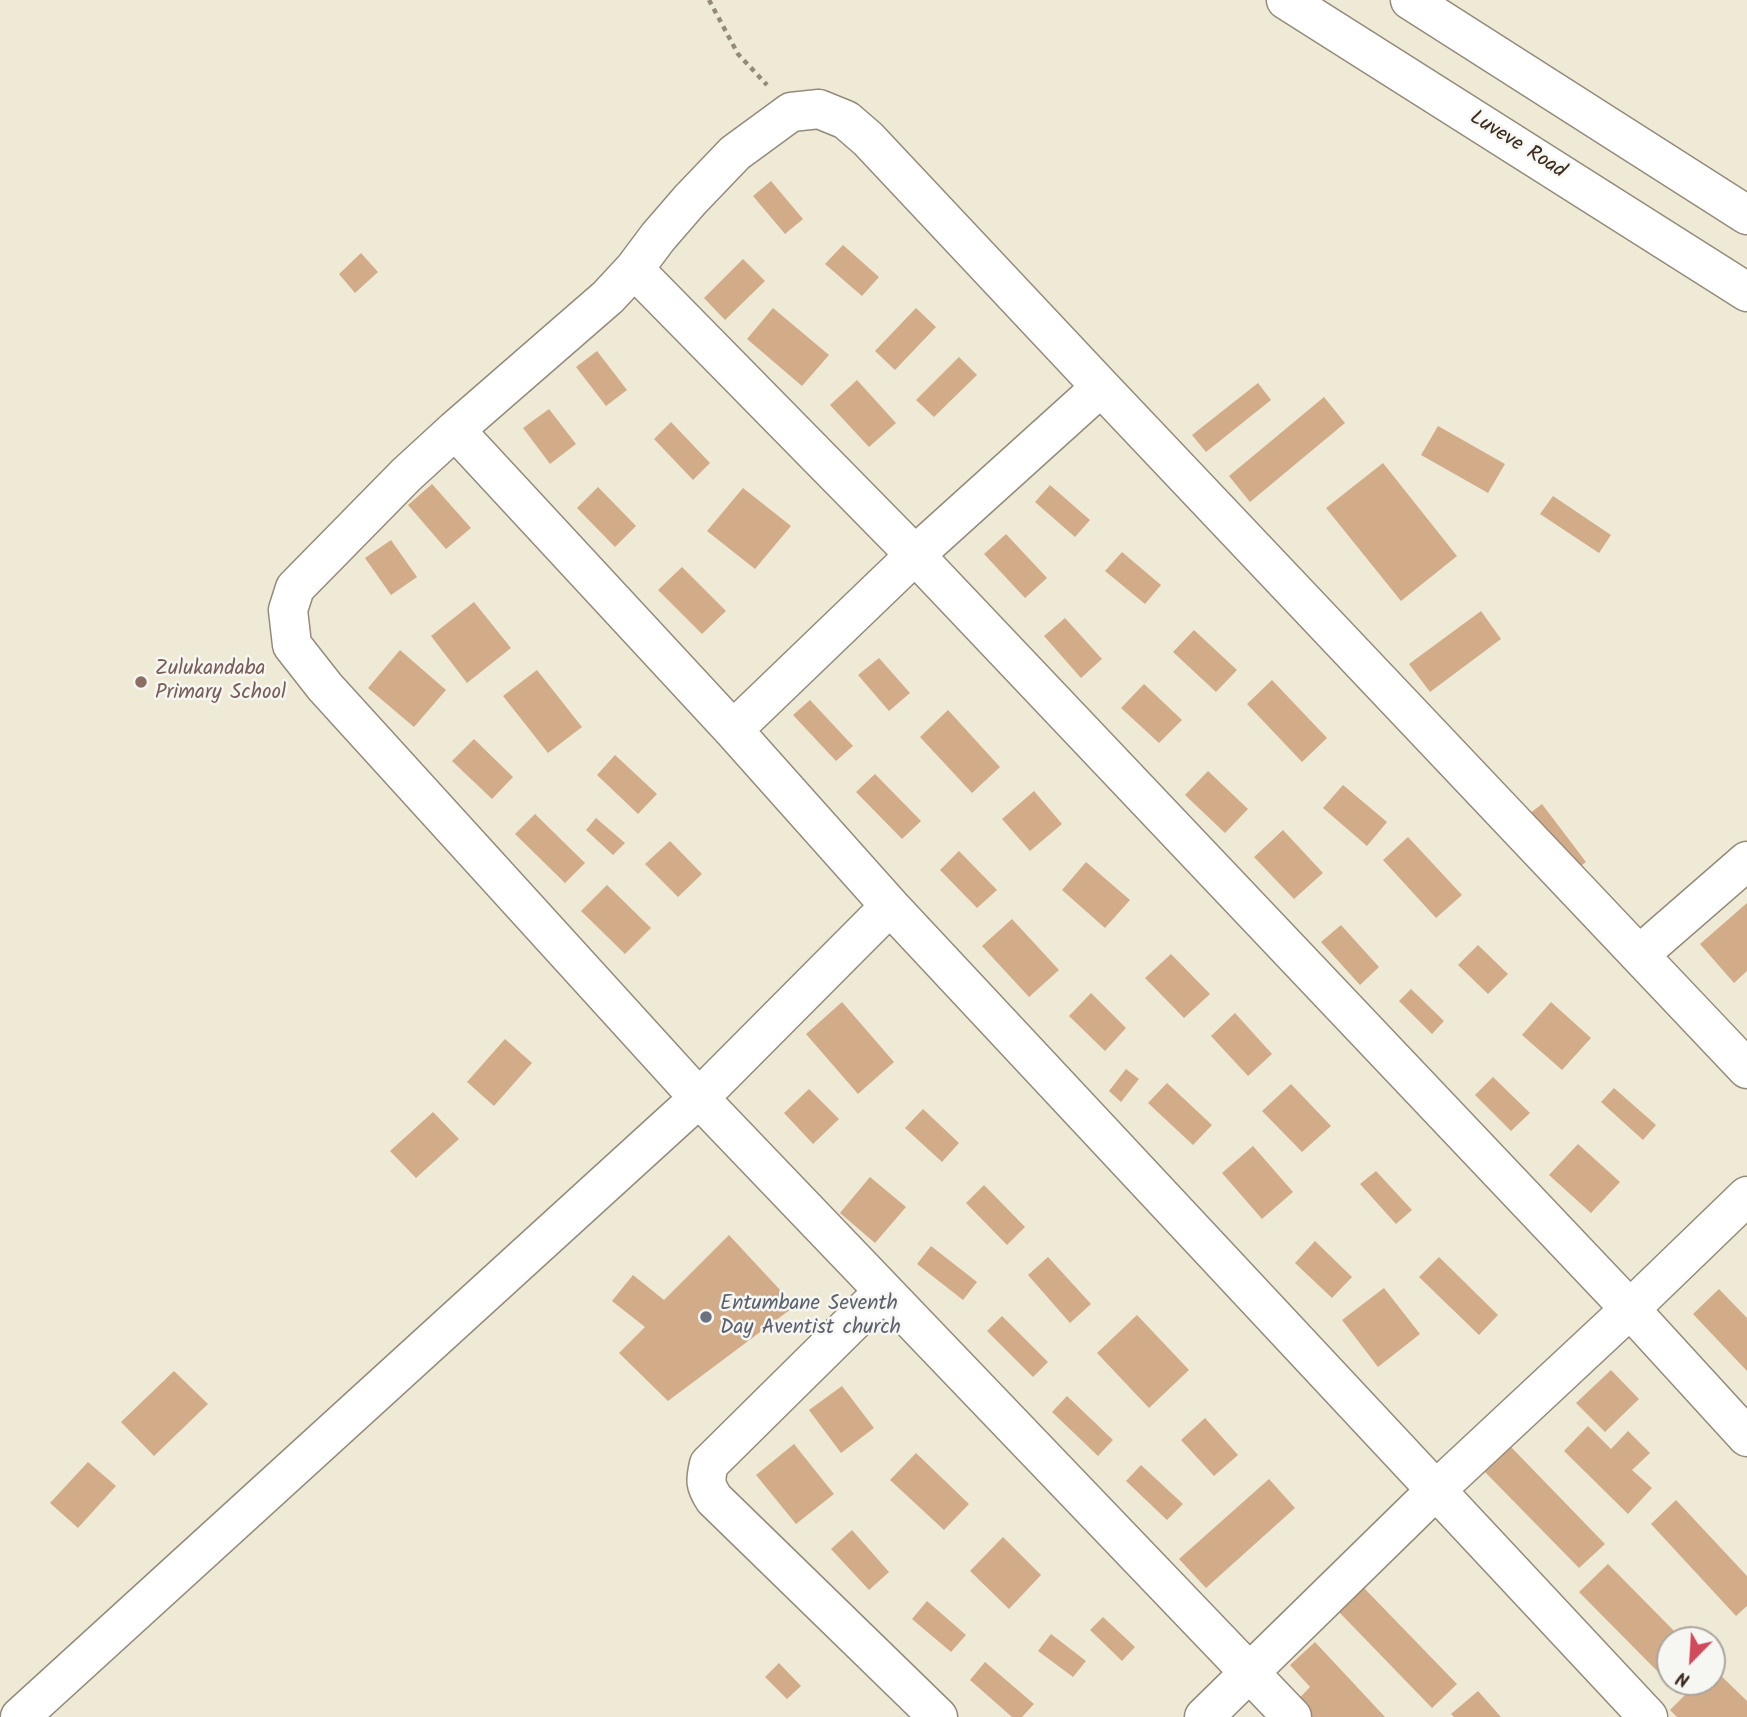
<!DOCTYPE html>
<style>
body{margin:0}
#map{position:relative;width:1747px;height:1717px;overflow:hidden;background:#efead6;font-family:Kalam,sans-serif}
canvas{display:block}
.north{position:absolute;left:1656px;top:1626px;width:70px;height:70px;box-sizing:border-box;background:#f6f6f2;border:2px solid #aba49d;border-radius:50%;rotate:204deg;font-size:19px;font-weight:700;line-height:28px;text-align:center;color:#3b2a1e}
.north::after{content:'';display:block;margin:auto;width:24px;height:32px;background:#d1495b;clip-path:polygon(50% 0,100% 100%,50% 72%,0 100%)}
</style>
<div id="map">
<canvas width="1747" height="1717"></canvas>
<div class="north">N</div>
</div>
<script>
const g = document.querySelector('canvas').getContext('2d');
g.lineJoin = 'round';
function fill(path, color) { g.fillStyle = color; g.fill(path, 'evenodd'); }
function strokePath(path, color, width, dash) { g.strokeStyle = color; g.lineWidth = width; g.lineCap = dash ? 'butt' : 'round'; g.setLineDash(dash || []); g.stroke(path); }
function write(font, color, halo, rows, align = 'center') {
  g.font = font + ' Kalam,sans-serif'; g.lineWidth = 5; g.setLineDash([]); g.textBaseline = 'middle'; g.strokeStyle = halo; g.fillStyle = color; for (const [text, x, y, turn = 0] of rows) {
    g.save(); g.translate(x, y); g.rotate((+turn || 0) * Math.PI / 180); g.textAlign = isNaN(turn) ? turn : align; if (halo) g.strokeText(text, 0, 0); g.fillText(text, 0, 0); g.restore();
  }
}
fill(new Path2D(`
 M771,181l32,38 -18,15 -32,-38z
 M843,245l36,32 -17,19 -37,-32z
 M361,253l17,19 -23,21 -16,-19z
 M743,259l22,22 -40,39 -21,-22z
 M773,308l56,47 -27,31 -55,-47z
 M916,308l20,19 -41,43 -20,-19z
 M597,351l30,39 -21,16 -30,-39z
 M959,357l18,18 -43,42 -18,-17z
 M857,380l39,43 -27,24 -39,-42z
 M1258,383l13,17 -65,52 -14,-17z
 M1324,397l21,26 -95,79 -21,-26z
 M549,409l27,35 -26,20 -27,-36z
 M671,422l39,41 -17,17 -39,-41z
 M1438,426l67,38 -17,29 -67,-38z
 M1383,463l74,93 -56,45 -75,-93z
 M432,484l39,44 -25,21 -38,-44z
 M1050,485l40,35 -15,17 -40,-35z
 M598,487l38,39 -21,21 -38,-39z
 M743,488l48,38 -36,43 -48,-38z
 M1553,496l58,39 -12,18 -59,-39z
 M1006,534l41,44 -22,20 -41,-44z
 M391,540l26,37 -26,18 -26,-37z
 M1122,552l39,33 -16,19 -40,-33z
 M682,567l44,44 -24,23 -44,-44z
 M474,602l37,46 -44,35 -36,-47z
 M1481,611l20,28 -71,53 -21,-28z
 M1065,618l37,41 -21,19 -37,-42z
 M1194,630l43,40 -21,22 -43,-40z
 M400,650l46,40 -32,37 -46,-39z
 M879,658l31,35 -21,18 -31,-36z
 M537,670l45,57 -34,26 -45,-57z
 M1272,680l55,58 -25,24 -55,-58z
 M1144,684l38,36 -23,23 -38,-35z
 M810,700l43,46 -17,15 -43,-46z
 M948,710l52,57 -28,26 -52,-56z
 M474,739l39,38 -21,22 -40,-38z
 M615,755l42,39 -19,20 -41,-39z
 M1208,771l40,38 -23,24 -40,-38z
 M875,774l46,47 -19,18 -46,-47z
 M1343,785l44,37 -20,24 -44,-38z
 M1034,791l28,33 -32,27 -28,-32z
 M1542,804l44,58 -13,10 -44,-58z
 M535,814l50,49 -20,20 -50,-49z
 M596,818l29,25 -12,12 -27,-25z
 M1283,830l40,43 -29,26 -40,-42z
 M1408,837l54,58 -26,23 -53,-58z
 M670,841l32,33 -24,23 -33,-33z
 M959,851l38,39 -20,18 -37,-38z
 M1086,862l44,38 -25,28 -43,-38z
 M607,885l44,43 -26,26 -44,-43z
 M1747,903v68l-13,12 -34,-39z
 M1012,919l47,51 -30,27 -47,-51z
 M1341,925l38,42 -19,18 -39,-43z
 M1478,945l30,29 -20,20 -30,-29z
 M1171,954l39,40 -26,24 -39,-40z
 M1411,989l33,32 -12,13 -33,-33z
 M1091,993l35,35 -21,23 -36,-35z
 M842,1002l52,60 -36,32 -52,-60z
 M1551,1002l40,36 -29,32 -40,-35z
 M1235,1013l37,41 -24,22 -37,-40z
 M505,1039l27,24 -38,43 -27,-24z
 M1126,1069l13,10 -18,23 -12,-11z
 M1493,1077l37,36 -19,18 -36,-36z
 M1167,1083l45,42 -19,20 -45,-42z
 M1291,1084l40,42 -29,26 -40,-41z
 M1614,1088l42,37 -13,15 -42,-38z
 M809,1089l30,30 -26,25 -29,-31z
 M923,1109l36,34 -17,19 -37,-34z
 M433,1112l26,27 -43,39 -26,-27z
 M1578,1144l42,38 -29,31 -42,-38z
 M1253,1146l40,46 -31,27 -40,-46z
 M1376,1171l36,39 -16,14 -36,-40z
 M870,1177l36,30 -31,36 -35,-30z
 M984,1185l41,42 -18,18 -41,-42z
 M729,1235l66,71 -127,95 -49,-48 26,-26 -33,-26 21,-26 31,25z
 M1315,1241l37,36 -20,21 -37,-35z
 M931,1246l46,36 -14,18 -46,-36z
 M1048,1257l43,47 -21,19 -42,-48z
 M1439,1257l59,58 -19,20 -60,-58z
 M1384,1288l36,46 -42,33 -36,-47z
 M1719,1289l28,29v53l-54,-57z
 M1137,1315l52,55 -40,38 -52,-55z
 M1002,1316l46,46 -15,15 -46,-46z
 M1611,1370l28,29 -34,33 -29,-29z
 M174,1371l34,33 -54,52 -33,-34z
 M842,1386l32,42 -33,25 -32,-43z
 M1067,1396l46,44 -15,16 -46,-44z
 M1205,1418l33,37 -24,21 -33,-36z
 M1588,1426l23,23 17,-18 22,22 -18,17 20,18 -24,26 -64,-63z
 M794,1444l40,50 -38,30 -40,-49z
 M1511,1447l94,97 -26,24 -94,-96z
 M916,1453l53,51 -25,26 -54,-50z
 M88,1462l28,24 -38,42 -28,-25z
 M1141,1465l42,39 -16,16 -41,-39z
 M1269,1479l26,29 -89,80 -27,-29z
 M1676,1500l71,76v30l-11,10 -85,-92z
 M852,1530l37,42 -20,18 -38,-41z
 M1003,1537l38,38 -32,34 -39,-38z
 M1608,1564l75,76h-13v40l-2,2 -89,-90z
 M1363,1587l94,97 -25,24 -94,-97z
 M927,1601l39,34 -15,17 -39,-33z
 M1103,1617l32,30 -13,14 -32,-31z
 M1051,1634l35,27 -13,16 -35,-26z
 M1315,1642l70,75h-87l-9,-8 21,-22 -20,-22z
 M985,1662l49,42 -12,13h-10l-42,-37z
 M779,1663l22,23 -14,13 -22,-22z
 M1712,1667l35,34v16h-70l-7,-7 28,-28h14z
 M1478,1691l23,26h-47l-3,-3z`), '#d2ac88');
const minor = new Path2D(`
 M1286,0l461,292
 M1410,0l337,215
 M634,269l281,286 715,754 117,128
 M455,430l278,300 157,176 758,811
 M733,730l182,-175 186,-168
 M1639,955l108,-94
 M883,1292l-174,172c-4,17 -4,21 5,35l224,218
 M20,1717l679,-619 191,-192
 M1204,1717l232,-227 194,-181 117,-113
 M1292,1717l-593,-619 -374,-411 -33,-42 -4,-35 7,-22 111,-113 49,-45 153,-133 26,-28 24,-32 32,-37 45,-47 56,-41 28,-3 27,11 22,19 233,248 646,682`);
strokePath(minor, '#958a7a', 41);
strokePath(new Path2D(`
 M709,0l29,54 29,31`), '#958a7a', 4.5, [5, 5]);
strokePath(minor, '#fff', 38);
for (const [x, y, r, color] of [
 [141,682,7,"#8d6e63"],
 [706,1317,7,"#6b7280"]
]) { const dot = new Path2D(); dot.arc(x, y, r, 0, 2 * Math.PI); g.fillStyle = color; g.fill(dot); strokePath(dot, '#f6f6f2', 2.5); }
write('21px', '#3b2a1e', '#f6f6f2', [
 ["Luveve Road",1517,146,32]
]);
write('21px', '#785e54', '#f6f6f2', [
 ["Zulukandaba",155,670],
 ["Primary School",155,694]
], 'left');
write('21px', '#5b616d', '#f6f6f2', [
 ["Entumbane Seventh",720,1305],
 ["Day Aventist church",720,1329]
], 'left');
</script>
